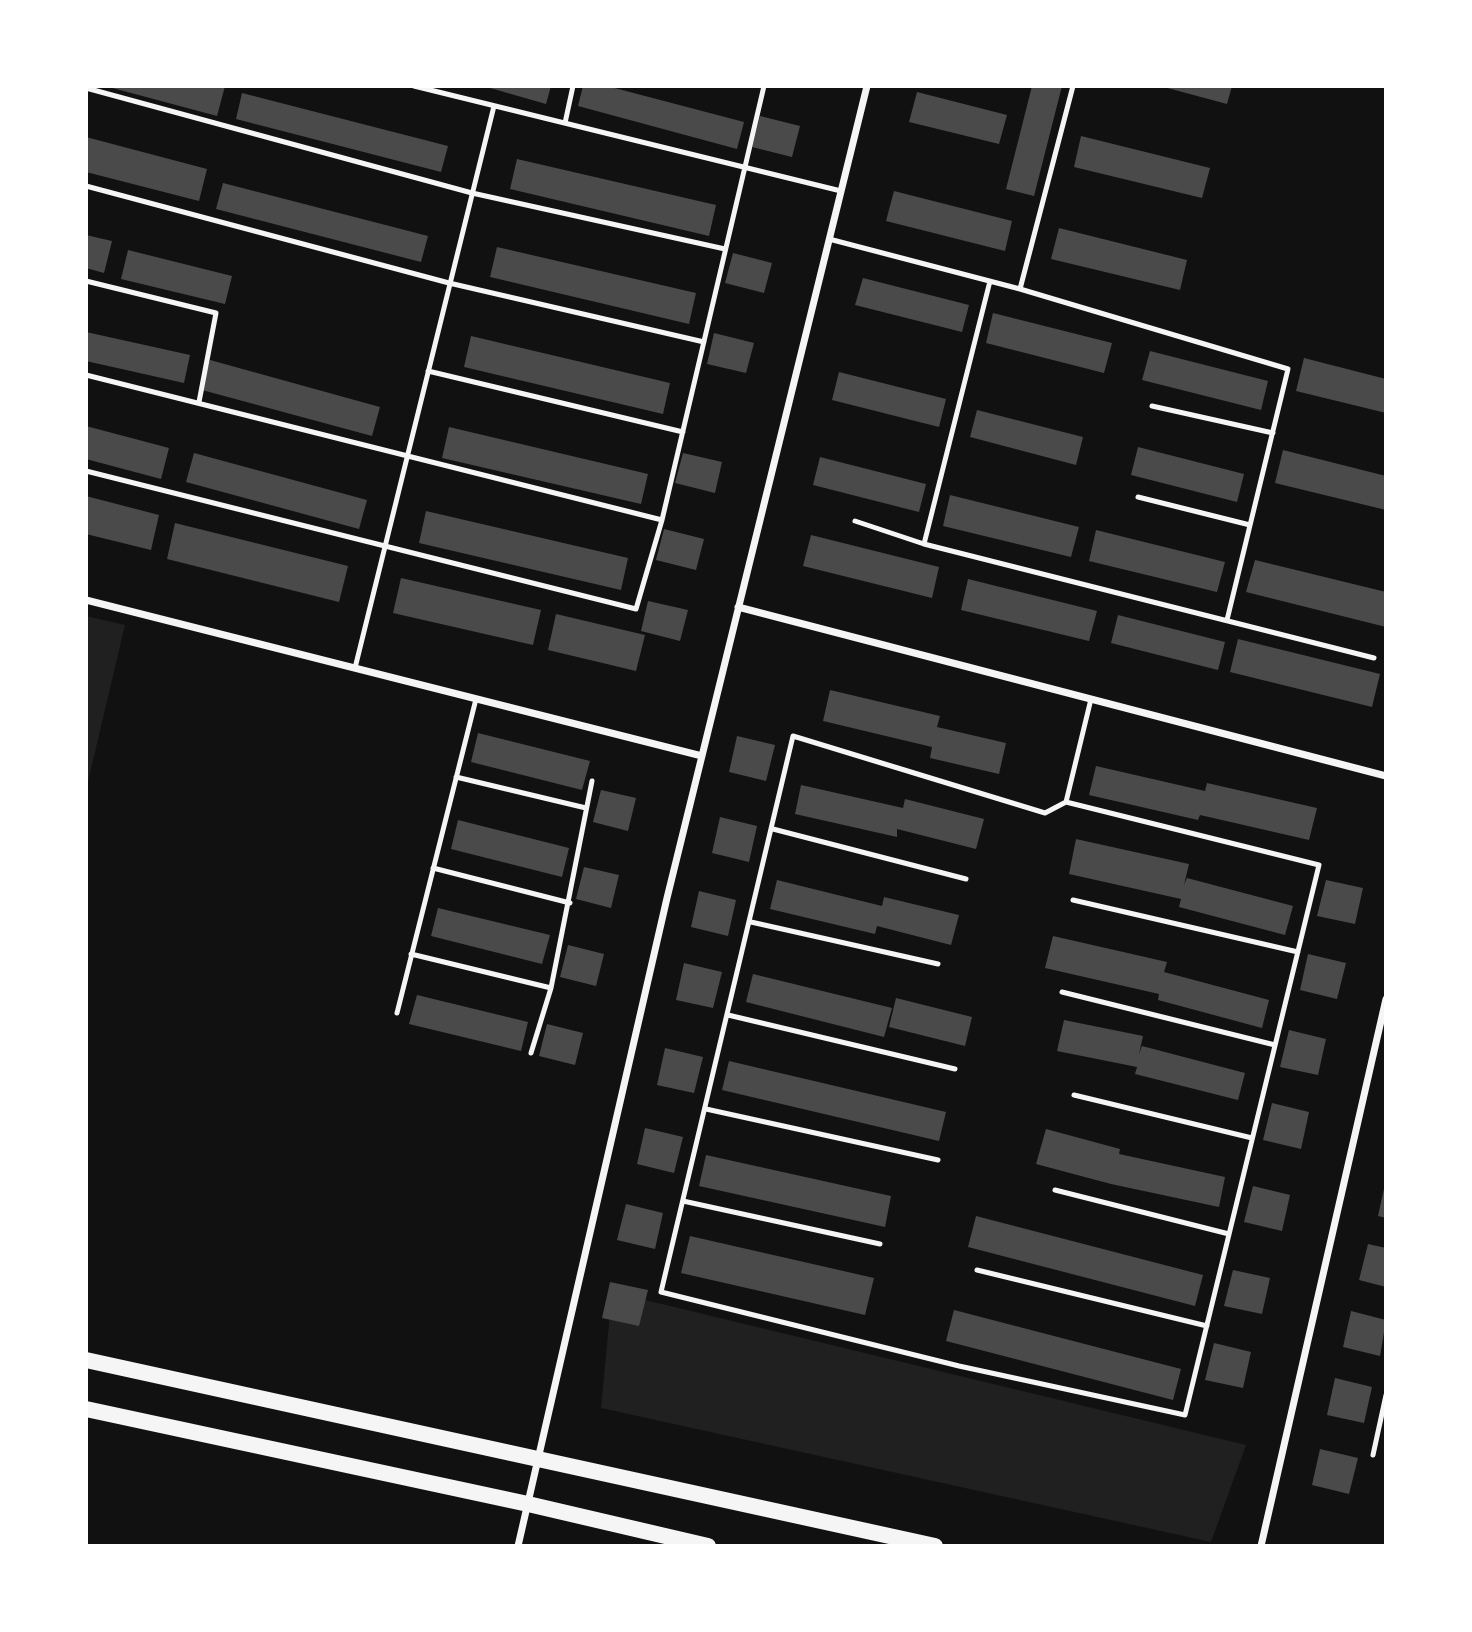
<!DOCTYPE html>
<style>
body{margin:0}
#map{position:relative;width:1472px;height:1632px;overflow:hidden;background:#111;font-family:"Exo 2",sans-serif}
canvas{display:block}
.frame{position:absolute;inset:0;border:88px solid #fff;pointer-events:none}
</style>
<div id="map">
<canvas width="1472" height="1632"></canvas>
<div class="frame"></div>
</div>
<script>
const g = document.querySelector('canvas').getContext('2d');
g.lineJoin = 'round';
function fill(path, color) { g.fillStyle = color; g.fill(path, 'evenodd'); }
function strokePath(path, color, width, dash) { g.strokeStyle = color; g.lineWidth = width; g.lineCap = dash ? 'butt' : 'round'; g.setLineDash(dash || []); g.stroke(path); }
fill(new Path2D(`
 M86,616l39,9 -39,165z
 M612,1292l634,153 -35,97 -610,-134z`), '#202020');
fill(new Path2D(`
 M105,86h120l-8,30z
 M483,86h68l-5,18z
 M583,86h24l137,36 -7,27 -159,-43z
 M1032,86h30l-28,110 -28,-7z
 M1160,86h72l-5,18z
 M917,92l90,23 -8,29 -90,-22z
 M242,93l206,53 -7,26 -205,-53z
 M760,116l40,10 -8,31 -40,-10z
 M1081,136l129,32 -8,30 -128,-31z
 M86,137l121,32 -8,32 -113,-29z
 M517,159l199,46 -7,31 -199,-47z
 M223,183l205,53 -7,26 -205,-53z
 M894,191l118,30 -7,30 -119,-30z
 M1059,228l128,32 -7,30 -129,-31z
 M86,235l26,6 -8,32 -18,-5z
 M497,247l199,46 -7,31 -199,-47z
 M128,250l104,26 -7,28 -104,-25z
 M733,253l39,10 -8,30 -39,-10z
 M863,278l106,27 -7,27 -107,-27z
 M993,313l119,30 -8,30 -118,-30z
 M86,332l104,23 -6,28 -98,-22z
 M714,333l40,10 -8,30 -39,-9z
 M471,336l199,47 -7,31 -199,-47z
 M1150,351l118,30 -7,29 -119,-30z
 M1304,358l82,21v34l-90,-22z
 M210,360l170,47 -8,29 -170,-46z
 M839,372l107,27 -7,28 -107,-27z
 M977,410l106,27 -7,28 -106,-28z
 M86,426l83,22 -8,31 -75,-20z
 M449,427l199,47 -7,30 -199,-46z
 M1138,447l106,27 -7,28 -106,-27z
 M1283,450l103,26v34l-111,-27z
 M194,453l173,47 -8,29 -173,-47z
 M683,453l39,9 -7,31 -40,-10z
 M820,457l106,27 -7,28 -106,-27z
 M950,495l129,32 -8,30 -128,-31z
 M86,496l73,19 -8,35 -65,-16z
 M426,511l202,47 -7,32 -202,-47z
 M175,523l173,43 -9,36 -172,-43z
 M664,529l40,10 -8,31 -40,-10z
 M1096,530l129,32 -8,30 -128,-31z
 M811,535l128,32 -7,31 -129,-32z
 M1255,560l131,32v35l-140,-35z
 M401,578l140,32 -8,35 -140,-32z
 M968,579l129,32 -8,30 -128,-31z
 M648,601l40,9 -8,31 -39,-10z
 M556,614l89,21 -9,36 -88,-21z
 M1118,615l107,27 -7,28 -107,-27z
 M1238,639l142,35 -8,33 -142,-35z
 M830,690l110,26 -3,11 69,16 -7,31 -69,-16 2,-11 -109,-26z
 M478,733l112,28 -8,29 -111,-28z
 M737,736l38,9 -9,36 -37,-9z
 M1096,766l109,25 2,-8 110,25 -8,32 -109,-25 -2,5 -109,-25z
 M801,785l102,23 2,-9 79,20 -8,30 -79,-20v8l-102,-23z
 M601,790l35,8 -8,33 -35,-9z
 M720,817l37,9 -8,36 -37,-9z
 M458,820l111,28 -7,29 -111,-28z
 M1076,839l113,25 -5,21 3,-7 106,28 -8,29 -106,-28 2,-8 -112,-25z
 M584,867l35,8 -8,33 -35,-9z
 M777,880l105,26 2,-9 75,18 -8,30 -74,-19 -2,8 -105,-25z
 M1326,880l37,8 -8,36 -38,-8z
 M699,891l37,9 -8,36 -37,-9z
 M438,908l112,27 -8,29 -111,-28z
 M1053,936l114,26 -3,10 105,28 -7,28 -104,-28 1,-6 -114,-26z
 M568,945l36,9 -8,32 -36,-9z
 M1308,954l38,9 -9,36 -37,-9z
 M684,963l38,9 -9,36 -37,-8z
 M753,974l139,34 -8,29 -138,-35z
 M417,995l111,27 -7,29 -112,-27z
 M896,998l76,19 -7,29 -76,-19z
 M1064,1020l79,16 -4,18 3,-8 103,27 -7,27 -103,-26 2,-7 -80,-16z
 M547,1024l36,9 -8,32 -36,-9z
 M1289,1030l37,9 -8,36 -38,-8z
 M665,1048l38,9 -9,36 -37,-8z
 M729,1061l217,51 -7,29 -217,-51z
 M1272,1103l37,9 -8,37 -38,-9z
 M645,1128l38,9 -9,36 -37,-9z
 M1046,1129l74,20 -1,5 106,23 -6,30 -108,-23 -75,-20z
 M706,1155l185,41 -6,31 -186,-41z
 M1385,1184h1v34l-8,-2z
 M1253,1186l37,9 -8,36 -38,-9z
 M626,1204l37,9 -8,36 -38,-9z
 M976,1216l227,59 -8,31 -227,-59z
 M690,1236l184,42 -9,37 -184,-42z
 M1368,1244l18,4v39l-27,-7z
 M1233,1270l37,8 -8,36 -38,-8z
 M610,1282l38,8 -9,36 -37,-8z
 M954,1310l227,59 -8,31 -227,-59z
 M1351,1311l35,9 -6,36 -37,-9z
 M1214,1343l37,9 -8,36 -38,-8z
 M1335,1378l37,9 -8,36 -37,-8z
 M1320,1449l38,9 -9,36 -37,-9z`), '#4a4a4a');
strokePath(new Path2D(`
 M414,86l427,105
 M86,88l386,105 253,56
 M565,123l8,-37
 M86,186l363,97 255,59
 M829,239l191,50 53,-203
 M86,281l130,32 -17,89
 M1020,289l268,80 -61,251
 M428,371l255,61
 M86,375l576,145
 M1152,406l121,27
 M86,471l550,138 26,-89 102,-434
 M1138,497l112,28
 M855,521l69,23 450,114
 M924,544l66,-263
 M355,668l139,-562
 M456,777l130,31
 M1066,802l-21,11 -252,-77 -132,556 298,74 226,49 134,-550 -253,-63 25,-103
 M773,829l193,50
 M433,868l137,35
 M1073,900l225,52
 M751,922l187,42
 M411,954l140,34
 M1062,992l213,53
 M397,1013l79,-314
 M728,1015l227,54
 M531,1053l20,-65 41,-207
 M1074,1095l178,43
 M706,1109l232,51
 M1055,1190l174,44
 M683,1201l197,43
 M977,1270l230,56
 M1373,1455l13,-60`), '#f5f5f5', 5);
strokePath(new Path2D(`
 M86,600l616,156
 M738,607l648,169
 M518,1546l149,-648 200,-812
 M1261,1546l125,-547`), '#f5f5f5', 7);
strokePath(new Path2D(`
 M86,1360l849,186
 M86,1409l442,95 180,42`), '#f5f5f5', 16);
</script>
